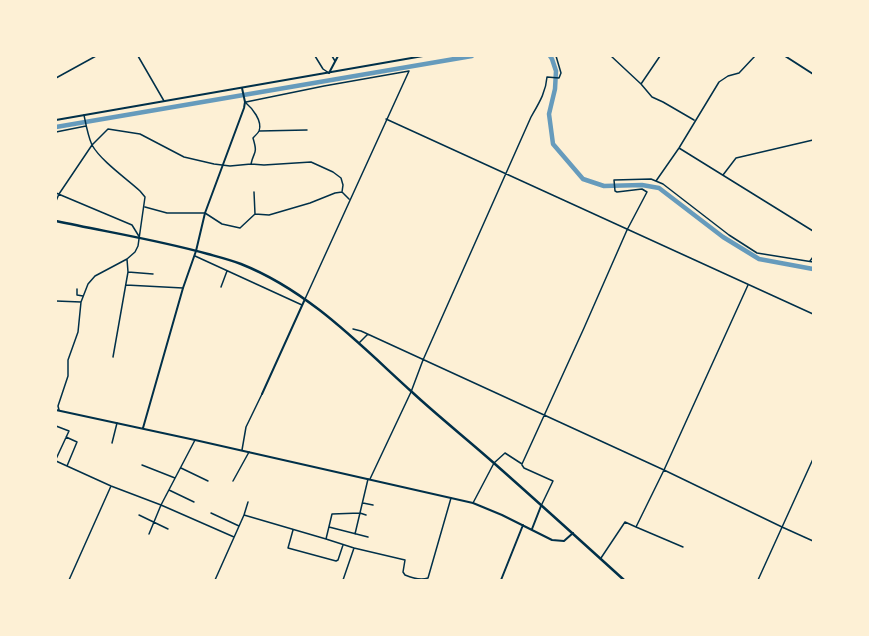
<!DOCTYPE html>
<style>
body{margin:0}
#map{position:relative;width:869px;height:636px;overflow:hidden;background:#fdf0d5;font-family:Lato,sans-serif}
canvas{display:block}
.frame{position:absolute;inset:0;border:57px solid #fdf0d5;pointer-events:none}
</style>
<div id="map">
<canvas width="869" height="636"></canvas>
<div class="frame"></div>
</div>
<script>
const g = document.querySelector('canvas').getContext('2d');
g.lineJoin = 'round';
function strokePath(path, color, width, dash) { g.strokeStyle = color; g.lineWidth = width; g.lineCap = dash ? 'butt' : 'round'; g.setLineDash(dash || []); g.stroke(path); }
strokePath(new Path2D(`
 M550,56l2,3 4,12 -1,18 -6,25 4,30 30,35 21,7 38,-1 17,3 64,49 36,22 54,10
 M56,127l416,-71`), '#669bbc', 4.5);
strokePath(new Path2D(`
 M138,56l26,45
 M315,56l8,13 6,4
 M332,56l3,5
 M611,56l30,28 11,13 11,5 31,18
 M56,78l40,-22
 M641,84l19,-28
 M245,102c7,6 18,19 14,29 -1,2 -4,5 -6,7 5,17 1,12 -2,26
 M246,102l78,-16 85,-15
 M386,119l427,195
 M259,131l48,-1
 M56,132l30,-6
 M679,148l134,83
 M723,175l13,-17 77,-18
 M656,181l23,-33 40,-66 9,-6 11,-3 16,-17
 M254,192l1,22
 M342,192l7,7
 M56,193l76,32 8,13
 M56,201l3,-7 33,-49 16,-16 32,5 44,23 30,7 16,2 21,-2 13,1 47,-3 22,10 8,6 2,7 -1,7
 M145,207l22,6h38l17,11 18,4 15,-14 14,1 41,-12 25,-10 7,-1
 M195,256l107,49
 M810,261l3,-4
 M128,272l25,2
 M126,285l57,3
 M221,287l6,-16
 M77,289v6l6,1
 M305,299l104,-228
 M56,301l25,1
 M353,329l8,2 303,139 118,57 31,14
 M359,343l8,-8
 M113,357l15,-85 -1,-13
 M59,410l-1,-4 10,-30v-16l10,-28 3,-30 7,-18 7,-8 32,-17 8,-7 3,-6 7,-49 -5,-6c-13,-12 -39,-30 -48,-46 -4,-9 -6,-20 -8,-30
 M56,426l13,5 -13,28
 M66,437l11,5 -10,24
 M112,443l5,-20
 M242,450l4,-23 16,-33
 M56,461l55,25 50,19 73,32
 M142,465l33,13
 M522,465l2,3 29,13 -12,25
 M181,468l27,13
 M370,479l41,-87 12,-32 108,-243c8,-14 15,-25 16,-40l12,1 2,-5 -5,-17
 M233,481l16,-29
 M169,490l25,12
 M363,503l10,2
 M473,503l21,-40 11,-10 17,11 62,-136 43,-98 20,-38 -5,-3 -25,3 -2,-1 -1,-11 37,-1 12,5 66,51 28,18 56,9
 M211,513l28,13
 M139,515l29,14
 M244,515l4,-13
 M329,527l39,10
 M636,527l47,20
 M293,530l-5,18 48,13 2,-1 5,-15
 M149,534l12,-29 34,-65
 M355,534l13,-55
 M326,539l6,-25 28,-1 6,2
 M601,558l24,-36 11,5 28,-57 84,-185
 M69,580l42,-94
 M215,580l29,-65 82,24 28,9 51,12 -2,12 2,3c7,3 15,6 23,3l23,-80
 M343,580l11,-32
 M758,580l55,-121`), '#003049', 1.5);
strokePath(new Path2D(`
 M785,56l28,18
 M329,73l9,-17
 M56,120l367,-64
 M262,394l43,-95
 M56,410l139,30 278,63 29,12 50,25 12,1 9,-8
 M143,428l40,-140 13,-37 9,-38 39,-105 1,-6 -3,-14
 M532,529l9,-23
 M501,580l22,-55`), '#003049', 2);
strokePath(new Path2D(`
 M56,221c51,11 102,19 152,33 11,3 23,6 33,10 68,27 118,80 171,128 27,25 56,48 83,72 43,38 86,77 129,116`), '#003049', 2.5);
</script>
